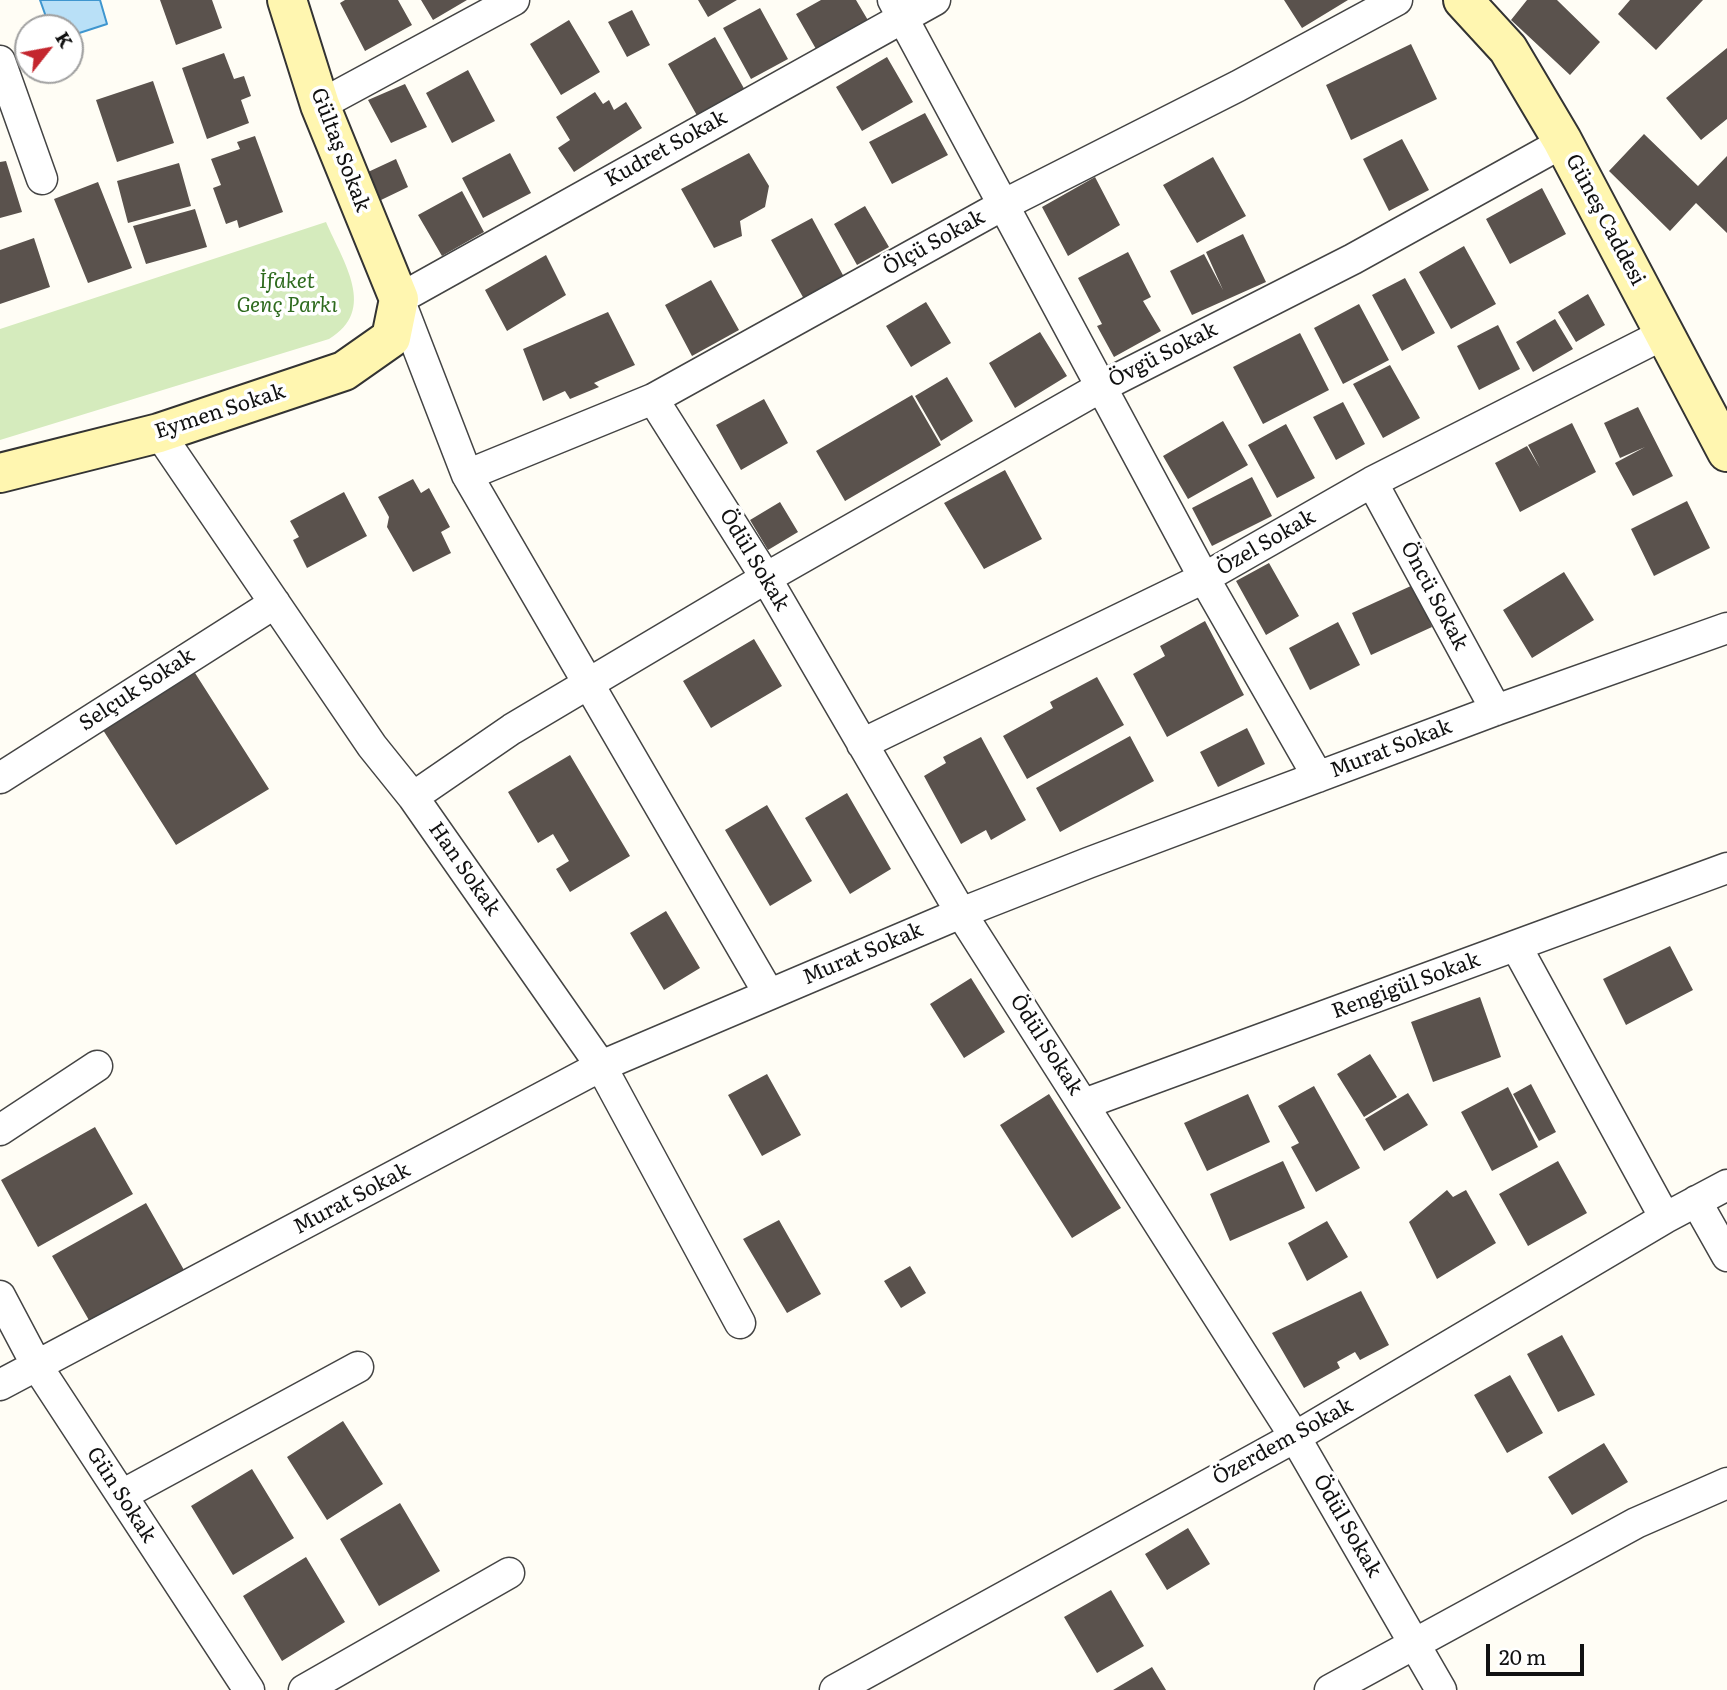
<!DOCTYPE html>
<meta charset="utf-8">
<style>
body{margin:0}
#map{position:relative;width:1727px;height:1690px;overflow:hidden;background:#fffdf5;font-family:Literata,serif}
canvas{display:block}
.north{position:absolute;left:14px;top:14px;width:70px;height:70px;box-sizing:border-box;background:#fff;border:2px solid #a0a0a0;border-radius:50%;rotate:59deg;font-size:19px;font-weight:700;line-height:28px;text-align:center;color:#111}
.north::after{content:'';display:block;margin:auto;width:24px;height:32px;background:#c4262e;clip-path:polygon(50% 0,100% 100%,50% 72%,0 100%)}
.scale{position:absolute;left:1486px;top:1644px;width:98px;height:32px;box-sizing:border-box;border:4px solid #111;border-top:0;padding-left:9px;font-size:21px;line-height:24px;white-space:nowrap;color:#111;-webkit-text-stroke:5px #fff;paint-order:stroke}
</style>
<div id="map">
<canvas width="1727" height="1690"></canvas>
<div class="north">K</div>
<div class="scale">20 m</div>
</div>
<script>
const g = document.querySelector('canvas').getContext('2d');
g.lineJoin = 'round';
function fill(path, color) { g.fillStyle = color; g.fill(path, 'evenodd'); }
function strokePath(path, color, width, dash) { g.strokeStyle = color; g.lineWidth = width; g.lineCap = dash ? 'butt' : 'round'; g.setLineDash(dash || []); g.stroke(path); }
function write(font, color, halo, rows, align = 'center') {
  g.font = font + ' Literata,serif'; g.lineWidth = 7; g.setLineDash([]); g.textBaseline = 'middle'; g.strokeStyle = halo; g.fillStyle = color; for (const [text, x, y, turn = 0] of rows) {
    g.save(); g.translate(x, y); g.rotate((+turn || 0) * Math.PI / 180); g.textAlign = isNaN(turn) ? turn : align; if (halo) g.strokeText(text, 0, 0); g.fillText(text, 0, 0); g.restore();
  }
}
fill(new Path2D(`
 M326,222c17,40 52,88 3,117l-329,101v-111z`), '#d5ebbd');
const water = new Path2D(`
 M40,0h60l7,24 -37,12v-8h-20z`);
fill(water, '#b9e0f7');
strokePath(water, '#3f96cf', 2);
fill(new Path2D(`
 M160,0h52l10,28 -46,17z
 M345,0h53l14,25 -47,26 -25,-48z
 M421,0h46l-34,20z
 M698,0h39l-29,17z
 M821,0h35l13,22 -53,27 -20,-35z
 M1284,0h64l-46,28z
 M1527,0h30l43,42 -30,33 -59,-55z
 M1630,0h73l-47,50 -38,-36z
 M760,8l28,51 -37,20 -28,-51z
 M632,10l18,35 -23,12 -19,-35z
 M569,20l31,52 -39,23 -31,-51z
 M715,37l31,55 -47,27 -31,-55z
 M1411,44l26,55 -86,41 -25,-55z
 M1727,48v71l-26,21 -35,-42z
 M224,53l10,26 10,-3 7,20 -10,4 8,23 -42,16 -25,-71z
 M887,57l26,45 -51,29 -26,-44z
 M468,70l27,51 -43,22 -26,-50z
 M153,81l21,62 -57,19 -21,-62z
 M405,84l22,43 -36,16 -23,-43z
 M595,92l8,12 6,-4 5,10 12,-8 16,26 -68,44 -16,-24 12,-8 -14,-23z
 M925,113l23,42 -56,29 -23,-42z
 M1644,134l54,52 29,-30v77l-31,-30 -26,28 -61,-60z
 M255,136l28,76 -44,16 -2,-8 -11,4 -13,-36 8,-3 -10,-26 29,-10 -3,-7z
 M1402,139l27,51 -40,21 -26,-52z
 M510,153l21,40 -48,25 -21,-40z
 M749,153l20,33 -4,21 -25,14 2,15 -28,12 -33,-59z
 M1213,157l33,59 -49,27 -34,-58z
 M396,159l12,28 -27,13 -13,-28z
 M6,161l16,51 -22,6v-56z
 M179,163l12,43 -63,17 -11,-42z
 M1095,177l25,48 -52,31 -26,-49z
 M98,182l34,86 -44,15 -34,-84z
 M1542,188l24,46 -56,30 -24,-45z
 M462,191l22,41 -42,24 -24,-41z
 M865,206l24,41 -32,18 -23,-41z
 M195,209l12,38 -61,17 -13,-38z
 M812,218l32,59 -40,22 -33,-59z
 M1243,234l23,48 -74,33 -22,-44 34,-17 19,36 -17,-38z
 M34,238l16,49 -50,17v-54z
 M1464,246l32,58 -45,25 -32,-57z
 M1128,252l23,45 -8,4 18,30 -47,26 -17,-31 5,-2 -24,-46z
 M546,255l20,40 -59,36 -22,-41z
 M1405,278l30,55 -33,18 -30,-56z
 M711,280l28,50 -47,26 -27,-51z
 M1588,294l17,31 -29,17 -18,-30z
 M926,302l25,41 -40,24 -25,-41z
 M1359,304l30,56 -46,24 -29,-56z
 M608,312l27,53 -41,18 5,4 -29,12 -5,-8 -22,10 -20,-52z
 M1555,319l18,30 -40,23 -17,-30z
 M1498,325l22,44 -41,21 -22,-44z
 M1040,332l27,44 -52,32 -26,-45z
 M1300,333l29,57 -66,34 -30,-57z
 M1390,365l30,53 -37,20 -30,-54z
 M947,377l26,44 -32,20 -26,-45z
 M912,395l29,50 -96,56 -29,-50z
 M764,399l24,44 -47,27 -25,-45z
 M1343,402l22,42 -29,16 -23,-43z
 M1638,407l35,69 -40,20 -18,-33 30,-16 -25,11 -16,-35z
 M1223,421l25,44 -60,34 -25,-43z
 M1572,423l24,49 -76,40 -25,-49 32,-17 13,22 -12,-23z
 M1286,424l29,54 -38,20 -29,-53z
 M1005,470l37,69 -58,30 -40,-66z
 M1252,477l20,39 -60,30 -20,-38z
 M413,479l8,14 8,-5 21,39 -9,5 10,21 -38,19 -26,-45 2,-10 -11,-20z
 M344,492l23,44 -60,32 -14,-28 6,-3 -9,-16z
 M1687,501l23,47 -56,28 -23,-47z
 M780,502l18,30 -30,18 -18,-30z
 M1269,563l30,53 -33,19 -30,-54z
 M1564,572l30,48 -62,38 -29,-48z
 M1413,585l19,42 -61,28 -19,-42z
 M1205,621l39,74 -77,42 -34,-63 32,-18 -5,-10z
 M1338,622l22,43 -50,25 -21,-42z
 M754,639l28,47 -71,42 -28,-47z
 M195,673l74,116 -93,56 -73,-115z
 M1097,677l27,48 -97,54 -24,-43 50,-28 -3,-6z
 M1247,728l18,36 -47,23 -18,-35z
 M1130,736l24,45 -94,51 -24,-44z
 M981,737l45,83 -35,20 -5,-10 -25,14 -37,-68 22,-13 -3,-6z
 M570,755l60,101 -60,36 -14,-23 13,-8 -16,-27 -15,9 -30,-51z
 M847,793l44,76 -41,25 -45,-76z
 M767,805l45,76 -42,25 -45,-76z
 M666,911l34,57 -36,22 -34,-57z
 M1670,946l23,44 -67,35 -23,-46z
 M971,978l34,54 -41,26 -34,-54z
 M1480,997l21,60 -68,25 -22,-60z
 M1370,1054l27,43 -33,20 -27,-43z
 M767,1074l34,61 -39,21 -34,-61z
 M1531,1084l25,48 -17,9 -26,-47z
 M1314,1086l46,82 -44,24 -25,-45 8,-4 -21,-37z
 M1508,1087l30,60 -46,24 -31,-59z
 M1408,1093l20,32 -44,26 -19,-32z
 M1049,1094l72,114 -49,30 -72,-113z
 M1248,1094l22,48 -63,29 -23,-48z
 M95,1127l38,67 -95,53 -37,-67z
 M1283,1161l22,47 -75,33 -20,-47z
 M1558,1161l29,52 -59,33 -29,-52z
 M1447,1190l6,7 13,-7 30,53 -59,36 -28,-57z
 M146,1203l38,67 -94,52 -38,-66z
 M779,1220l42,74 -34,19 -44,-74z
 M1327,1221l21,36 -41,24 -19,-38z
 M910,1266l16,27 -25,15 -17,-27z
 M1361,1291l28,54 -29,15 -5,-8 -18,10 3,6 -36,20 -32,-55z
 M1562,1335l33,60 -37,17 -31,-58z
 M1510,1375l33,58 -36,20 -33,-58z
 M343,1421l40,63 -56,36 -40,-63z
 M1604,1443l24,39 -56,33 -24,-38z
 M252,1469l42,69 -61,37 -42,-69z
 M400,1503l40,68 -61,35 -39,-67z
 M1188,1528l22,36 -43,26 -22,-36z
 M306,1557l39,65 -63,39 -39,-65z
 M1111,1590l33,56 -47,27 -33,-56z
 M1152,1667l14,23h-53z`), '#5a524d');
const minor = new Path2D(`
 M893,0l311,578 114,199
 M0,61l42,118
 M320,105l194,-105
 M653,399l113,179 195,335 334,524 146,253
 M159,433l213,313 41,51 188,269 139,257
 M467,475l186,-76 350,-194 235,-119 159,-86
 M1372,482l124,228
 M862,744l342,-166 168,-96 294,-149
 M0,778l275,-175
 M413,797l99,-68 254,-151 335,-191 252,-128 209,-116v-3
 M1516,946l149,272
 M769,994l-302,-519 -68,-176 536,-299
 M1084,1104l643,-236
 M0,1130l97,-64
 M1696,1201l31,55
 M0,1296l37,70 212,324
 M0,1385l601,-319 360,-153 127,-50 408,-153 231,-82
 M122,1495l236,-128
 M304,1690l205,-117
 M835,1690l460,-253 370,-219 62,-33
 M1330,1690l306,-167 91,-40`);
const secondary = new Path2D(`
 M1463,0l45,49 54,91 165,312
 M0,473l159,-40 185,-62 47,-33 8,-39 -79,-194 -33,-105`);
strokePath(minor, '#444', 33);
strokePath(secondary, '#333', 42);
strokePath(minor, '#fff', 30);
strokePath(secondary, '#fff6b0', 38);
write('21px', '#111', '#fff', [
 ["Kudret Sokak",666,149,-29],
 ["Gültaş Sokak",340,150,69],
 ["Güneş Caddesi",1605,220,62],
 ["Ölçü Sokak",934,243,-29],
 ["Övgü Sokak",1163,355,-27],
 ["Eymen Sokak",220,412,-18],
 ["Özel Sokak",1266,543,-30],
 ["Ödül Sokak",754,560,59],
 ["Öncü Sokak",1434,596,62],
 ["Selçuk Sokak",137,690,-33],
 ["Murat Sokak",1391,749,-21],
 ["Han Sokak",464,869,55],
 ["Murat Sokak",863,954,-23],
 ["Rengigül Sokak",1406,986,-20],
 ["Ödül Sokak",1046,1045,57],
 ["Murat Sokak",352,1199,-28],
 ["Özerdem Sokak",1283,1442,-29],
 ["Gün Sokak",121,1495,57],
 ["Ödül Sokak",1347,1526,60]
]);
write('italic 21px', '#2f6b1f', '#fff', [
 ["İfaket",287,282],
 ["Genç Parkı",287,306]
]);
</script>
